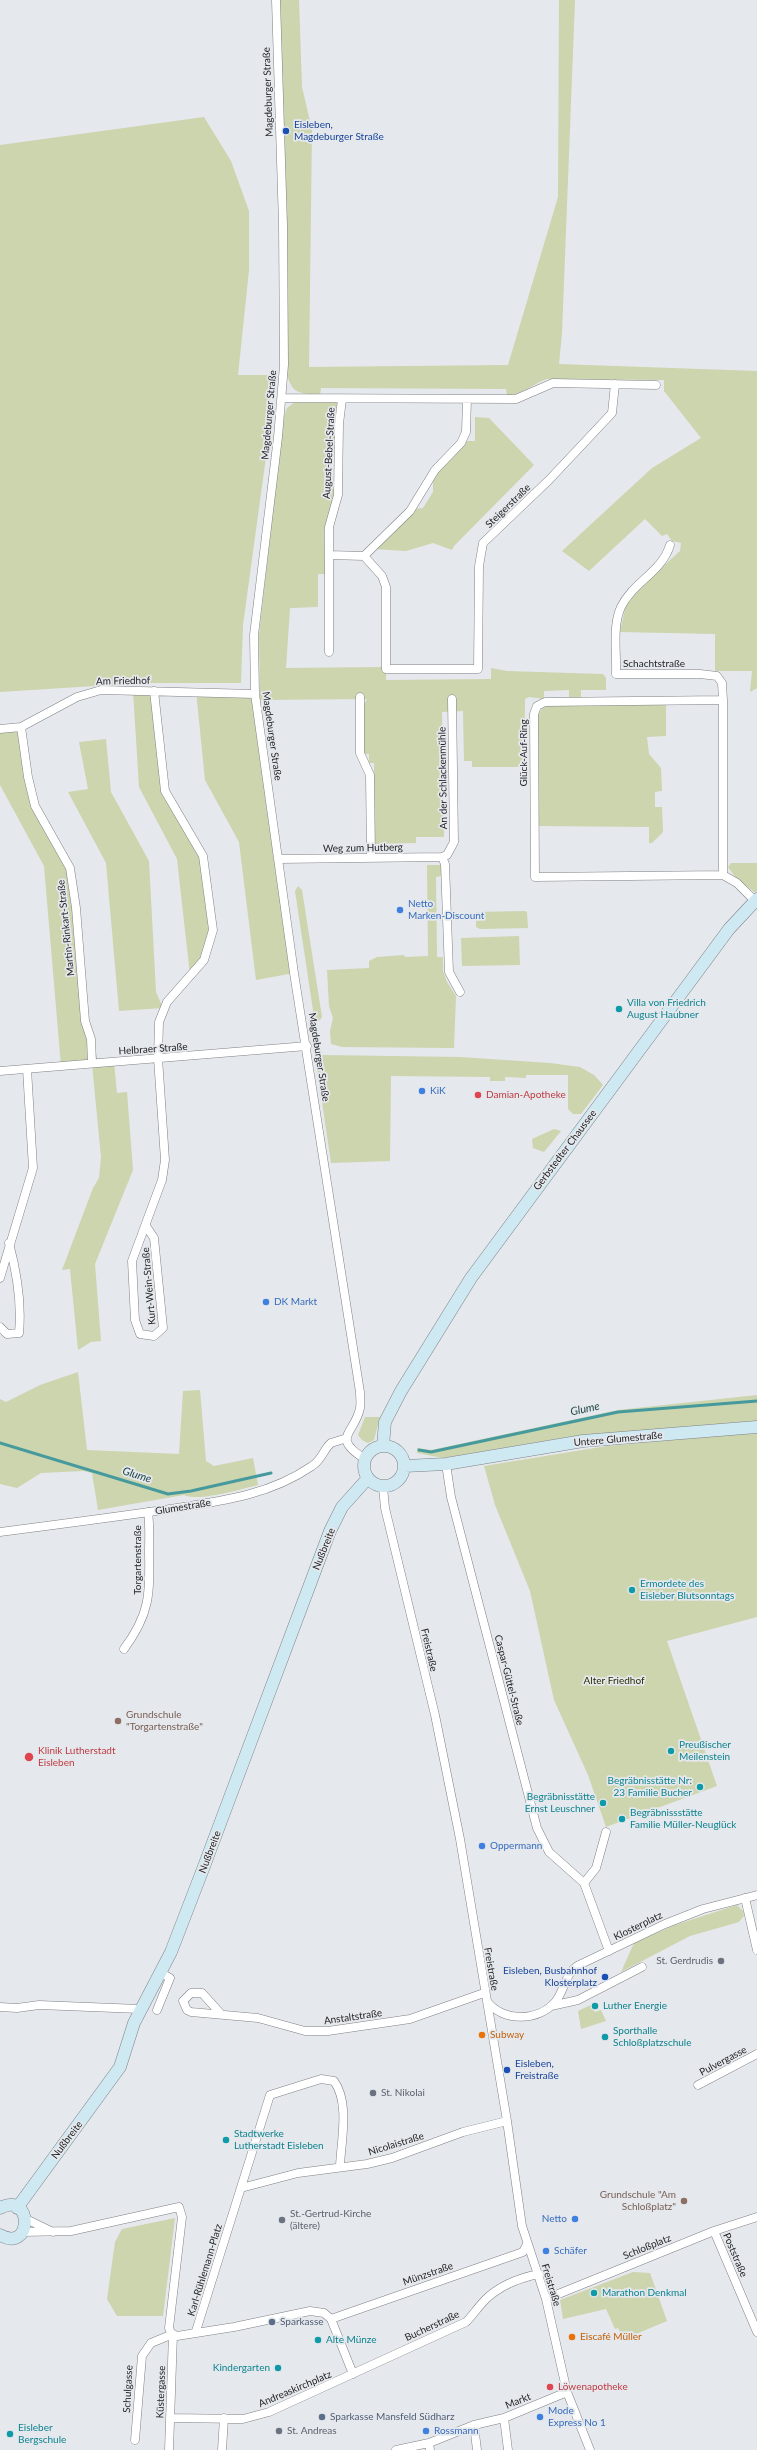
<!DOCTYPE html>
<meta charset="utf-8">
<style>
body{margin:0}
canvas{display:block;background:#e5e8ec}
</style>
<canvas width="757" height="2450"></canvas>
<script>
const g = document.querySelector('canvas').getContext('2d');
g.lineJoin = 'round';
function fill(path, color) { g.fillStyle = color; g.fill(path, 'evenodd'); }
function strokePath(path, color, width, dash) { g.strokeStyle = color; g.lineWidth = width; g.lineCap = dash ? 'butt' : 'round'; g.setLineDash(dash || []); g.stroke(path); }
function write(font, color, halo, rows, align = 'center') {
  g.font = font + ' Lato,sans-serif'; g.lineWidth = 3.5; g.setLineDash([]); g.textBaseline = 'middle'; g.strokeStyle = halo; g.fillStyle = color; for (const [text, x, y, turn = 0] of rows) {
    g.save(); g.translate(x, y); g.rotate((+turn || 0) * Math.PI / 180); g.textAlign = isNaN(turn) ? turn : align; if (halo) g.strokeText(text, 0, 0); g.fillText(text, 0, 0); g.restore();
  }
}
fill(new Path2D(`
 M276,0h23l3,87 10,43 -3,237 199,-2 50,-168 1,-197h16l-13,333 -3,31 198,7v317l-7,4 2,-21h-37v-37l-95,-2 6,-28 10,-13 44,-40 1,-8 -9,-2 -5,-7 -5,2 -17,-17 -56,52 -27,-20 90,-83 49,-30 -37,-47v-11l-117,-1c-15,5 -24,16 -40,16l-1,-6 -185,-1 -1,7c-28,-2 -28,-3 -36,-30z
 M204,117l27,44 18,50v59l-11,105h33l-2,60 -26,190 -2,58h-99l-142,9v-547z
 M295,402h42l-3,50h-7v36l7,1 -1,11 -9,31 1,43h-7v33l-28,1 -4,60 96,-1 4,3v10l105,-1v-11l16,3 96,3 3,4v12h-25v8h-12v-8l-25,1v8l-15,-2 -4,2 -1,68h-52v-6h-8l-1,-50 -21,1 2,125h-28v6l-42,1v-81h-5v-9h-5l-1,-48 4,-7 -107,1 -1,-65 24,-215 4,-12z
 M475,417l14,1 45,47 -80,81 -2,4 -19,-7 -27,8 -33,-2 42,-40 8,-1 10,-16v-15l33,-36h9z
 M133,691h21l10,91 39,74 10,74 -3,16 -20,29 -13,-116 -38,-72z
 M196,691l59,3 39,279 -38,7 -17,-138 -34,-62z
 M666,703v33l-19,1 2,17 12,14 1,23 -7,1v15h7l1,25 -11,11h-3v-16l-111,-1 -1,-104c1,-11 4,-14 15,-18z
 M21,727l14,79 35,62 15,153 14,42 15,-1 3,31 10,-1 6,78 -38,94 6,77 -10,1 -13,8 -8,-81 -8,1 31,-82 6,-10 2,-21 -9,-93 -31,2 -17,-200 -44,-81v-56z
 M106,739l5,53 38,69 7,131 7,16 -44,3 -13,-148 -38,-71 20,-3 -9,-47z
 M731,863h26v29h-3l-18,-14 -8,-11z
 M427,865h15v11l-6,1 1,80h6v14l4,11 9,14 -2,52 -112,-1 -11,-3 -1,-13 3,-13 -4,-12 -2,-36 42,-2v-7l8,-4 27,-2 1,2 23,-1z
 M298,886l4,4 20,127 -3,4 -5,-4 -19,-126z
 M525,911l2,1 1,16 -48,1 -4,-2v-15z
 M519,936l1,29 -58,1 -1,-28z
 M322,1055l138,2 90,6 30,4 14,8 9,10 -22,29h-8l-5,-5v-34h-42v3l-21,-1v4h-15v-4l-99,-1 -1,85 -59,2 -14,-95z
 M554,1129l7,2 -17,21 -11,-4 -1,-9z
 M78,1372l9,78 92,4 4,-63 17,-1 6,71 8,5 39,-8 5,27c-17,4 -59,17 -74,10l-86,15 -6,-37 -9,-2 -42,2 -24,15 -17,-4v-85l6,3 34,-17z
 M757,1395v26l-183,15 -131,22 -26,-5v-5l14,2 187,-40z
 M365,1417h15l-6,23 -6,3 -6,-3 -4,-5z
 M757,1432v185l-90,24 50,145 -111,41 -18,-52 -34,-75 -24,-109 -35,-86 -11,-39 123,-20z
 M737,1905l6,6 1,5 -5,6 -49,14 -69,36 13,-29 41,-18z
 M591,2005l4,7 6,-2 5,11 -25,8 -3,-18z
 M175,2218l-12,98h-46l-10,-17 8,-57 7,-13z
 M633,2272l17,1 17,48 -43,18 -6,-11 -3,1 -9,-20 -43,10 -3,-19z`), '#ccd5ad');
strokePath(new Path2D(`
 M0,1443l168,51 23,-3 80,-18
 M419,1450l12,2 187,-40 139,-11`), '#469a9d', 3);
const street = new Path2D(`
 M276,0l7,225 1,140 -6,72 -24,198 1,59 39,279 66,419c0,5 1,11 0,16 -5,26 -30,29 5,51
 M282,398l234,1 37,-16 103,2
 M670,545c-8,27 -37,37 -49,62 -9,19 -4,47 -5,67h84l17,2 5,7 1,17
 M329,555l35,1 46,-45 25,-41 26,-27 5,-11 1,-33
 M364,556l18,20 4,11v82h92l1,-103 4,-23 66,-63 63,-67 3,-29
 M329,652v-125l9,-32 1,-71 3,-25
 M360,697v56l10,22 1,83
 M21,727l7,50 7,29 35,62 6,40 9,113 6,18 1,24
 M0,729l21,-2 56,-30 24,-7 154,4
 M442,857l3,7 4,108 11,20
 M279,859l163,-2 5,-2 7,-13 -2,-143
 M723,875v-175l-178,2 -8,4 -3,8 1,163 188,-2 14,8 18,18
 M0,1071l307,-25
 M146,1226l8,12 9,90 -9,8 -14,-2 -5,-14 -3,-59 30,-81 3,-20 -7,-102 1,-36 8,-20 37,-42 9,-30 -10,-74 -38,-65 -11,-100
 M0,1278l33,-110 -6,-99
 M0,1327l7,7 12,-1c3,-31 -2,-60 -10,-90
 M446,1464l5,33 86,331 12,24 35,31
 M383,1487l2,21 50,207 25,124 47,282 15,105 24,73 21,93 23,58
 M0,1532c54,-7 108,-14 163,-22 52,-8 104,-13 149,-44 10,-6 11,-16 19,-23l16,-5
 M124,1649c26,-35 26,-55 25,-96 0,-14 1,-27 -1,-41
 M606,1832l-10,36 -12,15 25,68
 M745,1898l12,52
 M487,2001c15,21 52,21 69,0 9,-12 9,-28 23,-36l86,-41 38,-15 54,-14
 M551,2006l27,-6 64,-33
 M0,2007l17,1 22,-3 101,4
 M157,2010l13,-32 -9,-5
 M221,2014l-19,-21h-11l-8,8 4,9 4,2 67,6 47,13h23l82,-12 74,-26
 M698,2085l59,-31
 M241,2188l57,-15 69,-9 25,-6 71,-26 44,-11
 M26,2219l27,13
 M714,2231l43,101
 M22,2232l49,-1 108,-24 3,10 -13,111 2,5 6,3 57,-9 76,-16 14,2 7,6 192,-67 4,-8
 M546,2299l168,-68 43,-14
 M331,2319l22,55
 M196,2331l74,-236 51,-16 13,2c16,22 7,60 6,85
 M170,2418l73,1 26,-7 197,-90c7,-7 12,-15 19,-22 15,-15 34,-22 54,-26
 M504,2418l4,32
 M474,2425l30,-7 63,-26
 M135,2440l7,-84 9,-13 22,-9 -4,116
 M222,2450l2,-32
 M396,2450l33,-7
 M430,2450l-1,-7 45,-18 3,25`);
const secondary = new Path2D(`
 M364 1466a20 20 0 1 1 40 0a20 20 0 1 1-40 0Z
 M383,1446l2,-24 16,-31 70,-113 258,-349 28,-30
 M405,1466l41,-2 137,-23 174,-14
 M0,2208c33,-18 33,46 0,27
 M17,2208l103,-141 14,-44 37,-71 32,-83 127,-338 12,-24 26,-29`);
strokePath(street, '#7f8185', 9);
strokePath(secondary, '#7f8185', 13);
strokePath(street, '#fff', 8);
strokePath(secondary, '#cfe9f2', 12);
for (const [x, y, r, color] of [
 [286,131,4,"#1a4fb4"],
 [400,910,4,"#3f7fe0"],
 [619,1009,4,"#0f9aa8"],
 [422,1091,4,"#3f7fe0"],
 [478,1095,4,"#e0444e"],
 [266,1302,4,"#3f7fe0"],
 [632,1590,4,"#0f9aa8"],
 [118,1721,4,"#8d6e63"],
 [671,1751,4,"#0f9aa8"],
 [29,1757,5,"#e0444e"],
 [700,1787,4,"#0f9aa8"],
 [603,1803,4,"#0f9aa8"],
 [622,1819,4,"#0f9aa8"],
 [482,1846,4,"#3f7fe0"],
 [721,1961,4,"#6b7280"],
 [605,1977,4,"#1a4fb4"],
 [595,2006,4,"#0f9aa8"],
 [482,2035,4,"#e8710a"],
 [605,2037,4,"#0f9aa8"],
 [507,2070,4,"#1a4fb4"],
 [373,2093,4,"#6b7280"],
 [226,2140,4,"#0f9aa8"],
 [684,2201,4,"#8d6e63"],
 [575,2219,4,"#3f7fe0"],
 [282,2220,4,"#6b7280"],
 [546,2251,4,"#3f7fe0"],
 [594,2293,4,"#0f9aa8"],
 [272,2322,4,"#5c6f8a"],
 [572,2337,4,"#e8710a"],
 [318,2340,4,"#0f9aa8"],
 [278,2368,4,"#0f9aa8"],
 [550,2387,4,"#e0444e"],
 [322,2417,4,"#5c6f8a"],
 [540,2417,4,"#3f7fe0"],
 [279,2431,4,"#6b7280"],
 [426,2431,4,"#3f7fe0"],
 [10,2434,4,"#0f9aa8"]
]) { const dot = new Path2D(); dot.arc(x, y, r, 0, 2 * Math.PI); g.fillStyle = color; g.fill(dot); strokePath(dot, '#e5e8ec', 1.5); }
write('10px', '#242527', '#e5e8ec', [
 ["Magdeburger Straße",268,92,-92],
 ["Magdeburger Straße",269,415,-85],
 ["August-Bebel-Straße",329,453,-87],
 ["Steigerstraße",508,506,-44],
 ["Schachtstraße",654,664],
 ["Am Friedhof",123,681,-1],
 ["Magdeburger Straße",272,736,82],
 ["Glück-Auf-Ring",524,753,-90],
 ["An der Schlackenmühle",443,778,-91],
 ["Weg zum Hutberg",363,848,-1],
 ["Martin-Rinkart-Straße",66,928,-96],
 ["Helbraer Straße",153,1049,-4],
 ["Magdeburger Straße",319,1057,81],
 ["Gerbstedter Chaussee",565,1150,-53],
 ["Kurt-Wein-Straße",149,1286,-95],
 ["Untere Glumestraße",618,1439,-5],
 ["Glumestraße",183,1507,-9],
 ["Nußbreite",324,1549,-68],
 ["Torgartenstraße",138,1560,-90],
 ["Freistraße",429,1650,77],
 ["Caspar-Güttel-Straße",509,1680,76],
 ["Nußbreite",210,1852,-69],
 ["Klosterplatz",638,1926,-26],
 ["Freistraße",491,1969,80],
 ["Anstaltstraße",353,2017,-8],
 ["Pulvergasse",723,2061,-28],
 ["Nußbreite",67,2140,-53],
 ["Nicolaistraße",396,2144,-17],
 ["Schloßplatz",647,2247,-22],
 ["Poststraße",735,2255,67],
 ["Karl-Rühlemann-Platz",205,2270,-73],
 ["Münzstraße",428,2274,-19],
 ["Freistraße",551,2285,73],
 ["Bucherstraße",432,2326,-25],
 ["Schulgasse",128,2389,-87],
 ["Andreaskirchplatz",295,2389,-23],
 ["Küstergasse",161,2392,-88],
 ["Markt",518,2401,-22]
]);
write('10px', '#164399', '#e5e8ec', [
 ["Eisleben,",294,125],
 ["Magdeburger Straße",294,137],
 ["Eisleben, Busbahnhof",597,1971,"right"],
 ["Klosterplatz",597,1983,"right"],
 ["Eisleben,",515,2064],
 ["Freistraße",515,2076]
], 'left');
write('10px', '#366cbe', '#e5e8ec', [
 ["Netto",408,904],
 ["Marken-Discount",408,916],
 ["KiK",430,1091],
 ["DK Markt",274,1302],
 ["Oppermann",490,1846],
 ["Netto",567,2219,"right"],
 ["Schäfer",554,2251],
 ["Mode",548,2411],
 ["Express No 1",548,2423],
 ["Rossmann",434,2431]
], 'left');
write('10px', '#0d838f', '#e5e8ec', [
 ["Villa von Friedrich",627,1003],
 ["August Haubner",627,1015],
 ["Ermordete des",640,1584],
 ["Eisleber Blutsonntags",640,1596],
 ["Preußischer",679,1745],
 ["Meilenstein",679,1757],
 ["Begräbnisstätte Nr:",692,1781,"right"],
 ["23 Familie Bucher",692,1793,"right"],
 ["Begräbnisstätte",595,1797,"right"],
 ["Ernst Leuschner",595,1809,"right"],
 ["Begräbnissstätte",630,1813],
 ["Familie Müller-Neuglück",630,1825],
 ["Luther Energie",603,2006],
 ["Sporthalle",613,2031],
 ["Schloßplatzschule",613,2043],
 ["Stadtwerke",234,2134],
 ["Lutherstadt Eisleben",234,2146],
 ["Marathon Denkmal",602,2293],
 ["Alte Münze",326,2340],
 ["Kindergarten",270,2368,"right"],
 ["Eisleber",18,2428],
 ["Bergschule",18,2440]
], 'left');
write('10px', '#be3a42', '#e5e8ec', [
 ["Damian-Apotheke",486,1095],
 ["Klinik Lutherstadt",38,1751],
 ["Eisleben",38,1763],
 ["Löwenapotheke",558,2387]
], 'left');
write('10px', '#272e00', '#e5e8ec', [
 ["Alter Friedhof",614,1681]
]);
write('10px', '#785e54', '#e5e8ec', [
 ["Grundschule",126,1715],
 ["\"Torgartenstraße\"",126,1727],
 ["Grundschule \"Am",676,2195,"right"],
 ["Schloßplatz\"",676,2207,"right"]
], 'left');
write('10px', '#5b616d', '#e5e8ec', [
 ["St. Gerdrudis",713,1961,"right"],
 ["St. Nikolai",381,2093],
 ["St.-Gertrud-Kirche",290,2214],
 ["(ältere)",290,2226],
 ["St. Andreas",287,2431]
], 'left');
write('10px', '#c56008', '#e5e8ec', [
 ["Subway",490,2035],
 ["Eiscafé Müller",580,2337]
], 'left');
write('10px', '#4e5e75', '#e5e8ec', [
 ["Sparkasse",280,2322],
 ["Sparkasse Mansfeld Südharz",330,2417]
], 'left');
write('italic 11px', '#173f41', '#e5e8ec', [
 ["Glume",585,1409,-12],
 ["Glume",137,1475,17]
]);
</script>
